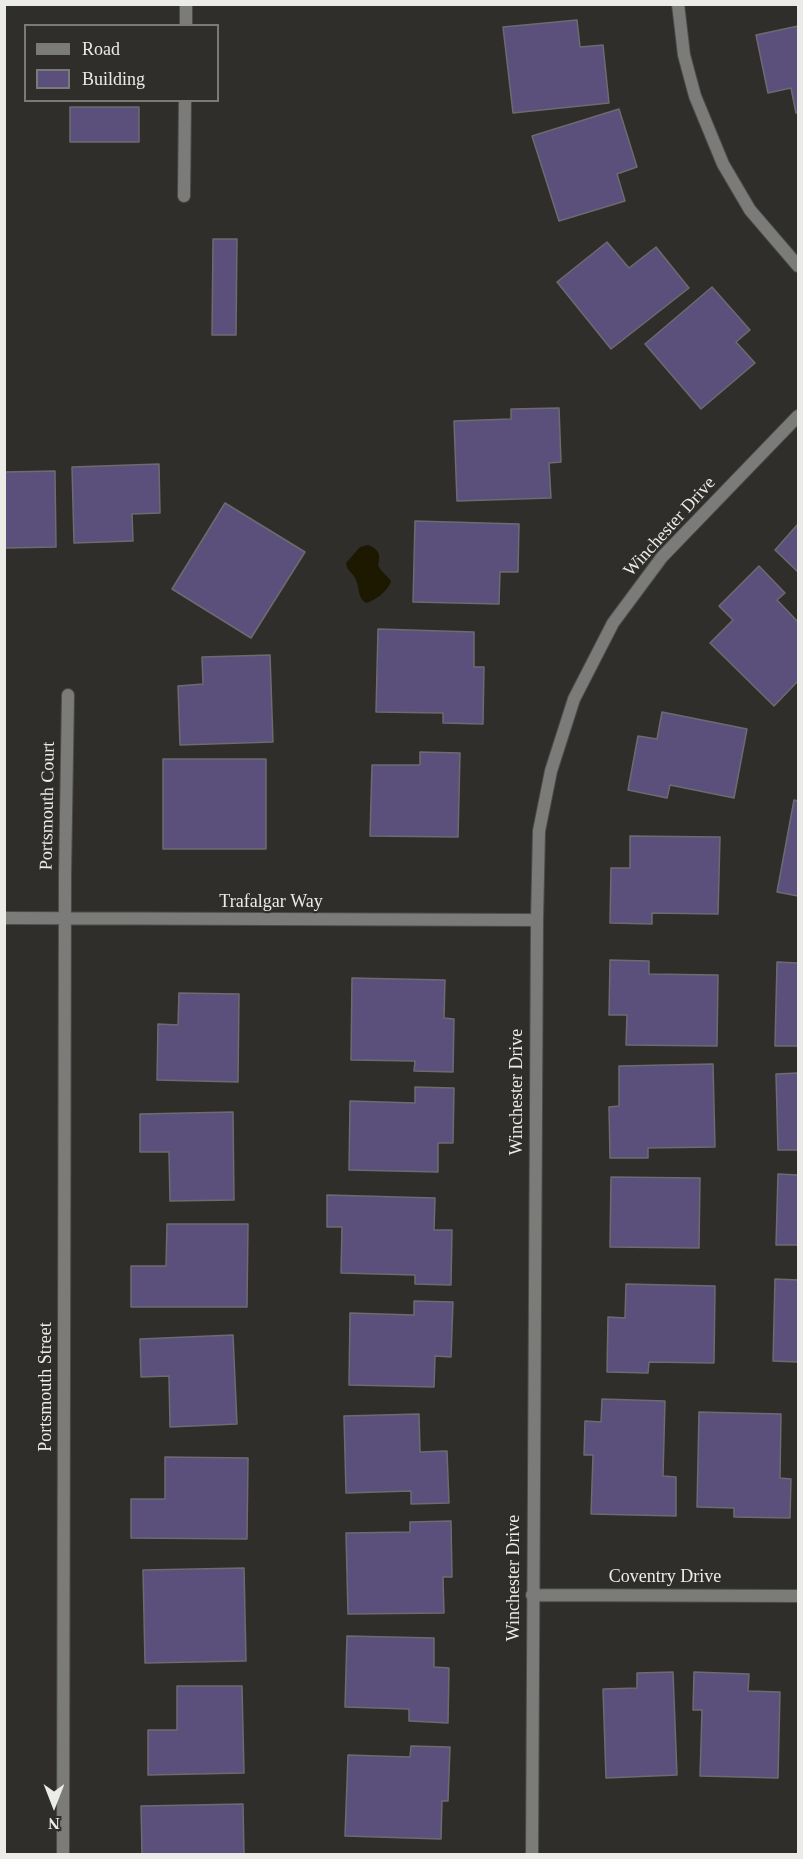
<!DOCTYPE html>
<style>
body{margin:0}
#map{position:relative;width:803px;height:1859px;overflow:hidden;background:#2f2e2b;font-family:"Times New Roman",serif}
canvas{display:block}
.frame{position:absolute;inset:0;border:6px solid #ebebe8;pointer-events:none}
.legend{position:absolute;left:24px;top:24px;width:195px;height:78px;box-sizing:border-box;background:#2f2e2b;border:2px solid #7a7a77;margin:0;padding:8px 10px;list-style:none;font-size:18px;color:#ebebe8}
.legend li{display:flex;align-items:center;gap:12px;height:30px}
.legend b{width:30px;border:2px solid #7a7a77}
.north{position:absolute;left:24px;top:1775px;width:60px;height:60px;-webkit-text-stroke:4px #2f2e2b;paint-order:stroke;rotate:180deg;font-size:16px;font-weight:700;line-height:24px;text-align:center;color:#ebebe8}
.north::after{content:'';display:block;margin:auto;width:21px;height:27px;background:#ebebe8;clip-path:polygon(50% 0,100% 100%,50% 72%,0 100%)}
</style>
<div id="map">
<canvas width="803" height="1859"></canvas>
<div class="frame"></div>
<ul class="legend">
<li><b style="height:8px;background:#7b7b79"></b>Road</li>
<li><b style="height:16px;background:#5b507c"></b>Building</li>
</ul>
<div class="north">N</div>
</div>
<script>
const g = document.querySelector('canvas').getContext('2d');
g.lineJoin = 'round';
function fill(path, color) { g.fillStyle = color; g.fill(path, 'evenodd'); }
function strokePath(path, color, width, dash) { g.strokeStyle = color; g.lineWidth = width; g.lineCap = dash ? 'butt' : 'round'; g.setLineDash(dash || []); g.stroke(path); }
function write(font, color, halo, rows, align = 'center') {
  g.font = font + ' "Times New Roman",serif'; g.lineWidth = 4.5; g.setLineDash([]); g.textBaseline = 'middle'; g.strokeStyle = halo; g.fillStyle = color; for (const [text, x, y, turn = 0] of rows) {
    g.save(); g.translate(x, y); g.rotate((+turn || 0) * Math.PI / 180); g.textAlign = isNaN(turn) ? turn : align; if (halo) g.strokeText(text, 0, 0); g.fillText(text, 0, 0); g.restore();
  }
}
fill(new Path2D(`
 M368,545c11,4 13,10 10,20 3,7 9,10 13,16 -2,9 -16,20 -25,22 -9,-6 -6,-14 -10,-23 -2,-7 -9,-8 -10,-17l14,-16z`), '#1c1900');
const building = new Path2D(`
 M577,20l3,27 23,-2 6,58 -96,10 -10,-86z
 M798,26v87h-2l-5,-25 -23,5 -12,-58z
 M70,107h69v35h-69z
 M619,109l18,58 -20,7 8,27 -66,20 -27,-85z
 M213,239h24l-1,96h-24z
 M607,242l22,26 27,-21 33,41 -78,61 -54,-67z
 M712,287l38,43 -14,12 19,21 -54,46 -56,-65z
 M559,408l2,54 -12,1 2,35 -94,3 -3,-80 57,-2v-10z
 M159,464l1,49 -28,1 1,27 -59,2 -2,-76z
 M55,471l1,76 -52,1v-76z
 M225,503l80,49 -54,86 -79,-49z
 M415,521l104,3 -1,48h-18l-1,32 -86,-2z
 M798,524v48l-23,-22z
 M759,566l26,27 -8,7 21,22v59l-24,25 -64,-63 23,-23 -14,-14z
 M378,629l96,3v35h10l-1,57 -40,-1v-10l-67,-1z
 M270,655l3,87 -93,3 -2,-59 25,-2 -1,-27z
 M662,712l85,17 -13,69 -64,-13 -3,13 -39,-8 10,-54 19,3z
 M420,752l40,1 -2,84 -88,-1 2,-71h48z
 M163,759h103v90h-103z
 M794,800l4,1v95l-21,-4z
 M630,836l90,1 -2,77 -66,-1v11l-42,-1 1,-55h19z
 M610,960l39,1v13l69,1 -1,71 -91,-1 1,-30h-18z
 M777,962l21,1v83h-23z
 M352,978l93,2 -1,38 10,1 -1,53 -39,-1 1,-10 -64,-1z
 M179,993l60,1 -1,88 -81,-2 1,-56 20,1z
 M713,1064l2,83 -67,1v10h-38l-1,-51 10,-1v-40z
 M798,1073v77h-20l-2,-76z
 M415,1087l39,1 -1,55h-15v29l-89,-2 1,-69 65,2z
 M233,1112l1,88 -64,1 -1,-49h-29v-38z
 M778,1174l20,1v70h-22z
 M611,1177l89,1 -1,70 -89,-1z
 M327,1195l108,3 -1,32h18l-1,55 -36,-1v-9l-74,-2 1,-46h-15z
 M167,1224h81l-1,83h-116v-41h35z
 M775,1279l23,1v82l-25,-1z
 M626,1284l89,2 -1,77 -65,-1 -1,11 -41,-1 1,-55 17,1z
 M414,1301l39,1 -2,55 -16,-1 -1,31 -85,-2 1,-72 64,2z
 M233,1335l4,89 -67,3 -1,-51 -28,1 -1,-38z
 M602,1399l63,2 -2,75 13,1v39l-85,-2 2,-59h-9l1,-34 16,1z
 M699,1412l82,2 -1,64 11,1 -1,39 -56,-1v-9l-37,-1z
 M419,1414l1,38 27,-1 2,52 -38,1v-13l-65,2 -2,-77z
 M165,1457l83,1 -1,81 -116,-1v-39h34z
 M451,1521l1,56h-9l1,36 -96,1 -2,-81 64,-1v-10z
 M244,1568l2,93 -101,2 -2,-93z
 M347,1636l87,2v29l15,1 -1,55 -39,-2v-12l-64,-2z
 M673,1672l4,103 -71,3 -3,-89 34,-1v-15z
 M694,1672l55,2 -1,17 32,1 -2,86 -78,-2 2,-66h-9z
 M177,1686h65l2,87 -96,2v-45h29z
 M411,1746l39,1 -2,54h-6l-1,38 -96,-3 3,-81 62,2z
 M243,1804l1,50h-102l-1,-48z`);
fill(building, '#5b507c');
strokePath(building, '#6c6b70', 1.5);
const service = new Path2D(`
 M186,26v-22
 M184,196l1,-96`);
const minor = new Path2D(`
 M678,4l6,51 11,41 28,68 27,46 48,56
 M4,918l533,2
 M532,1595l266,1
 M63,1854l2,-979 3,-180
 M532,1854l5,-934 2,-89 12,-60 23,-72 39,-76 49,-66 136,-141`);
strokePath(service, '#4d4c49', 14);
strokePath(minor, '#4d4c49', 14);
strokePath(service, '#7b7b79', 12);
strokePath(minor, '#7b7b79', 12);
write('18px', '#ebebe8', '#2f2e2b', [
 ["Winchester Drive",670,527,-48],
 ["Portsmouth Court",48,806,-89],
 ["Trafalgar Way",271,902],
 ["Winchester Drive",517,1092,-90],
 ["Portsmouth Street",46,1387,-90],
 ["Coventry Drive",665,1577],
 ["Winchester Drive",514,1578,-90]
]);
</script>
